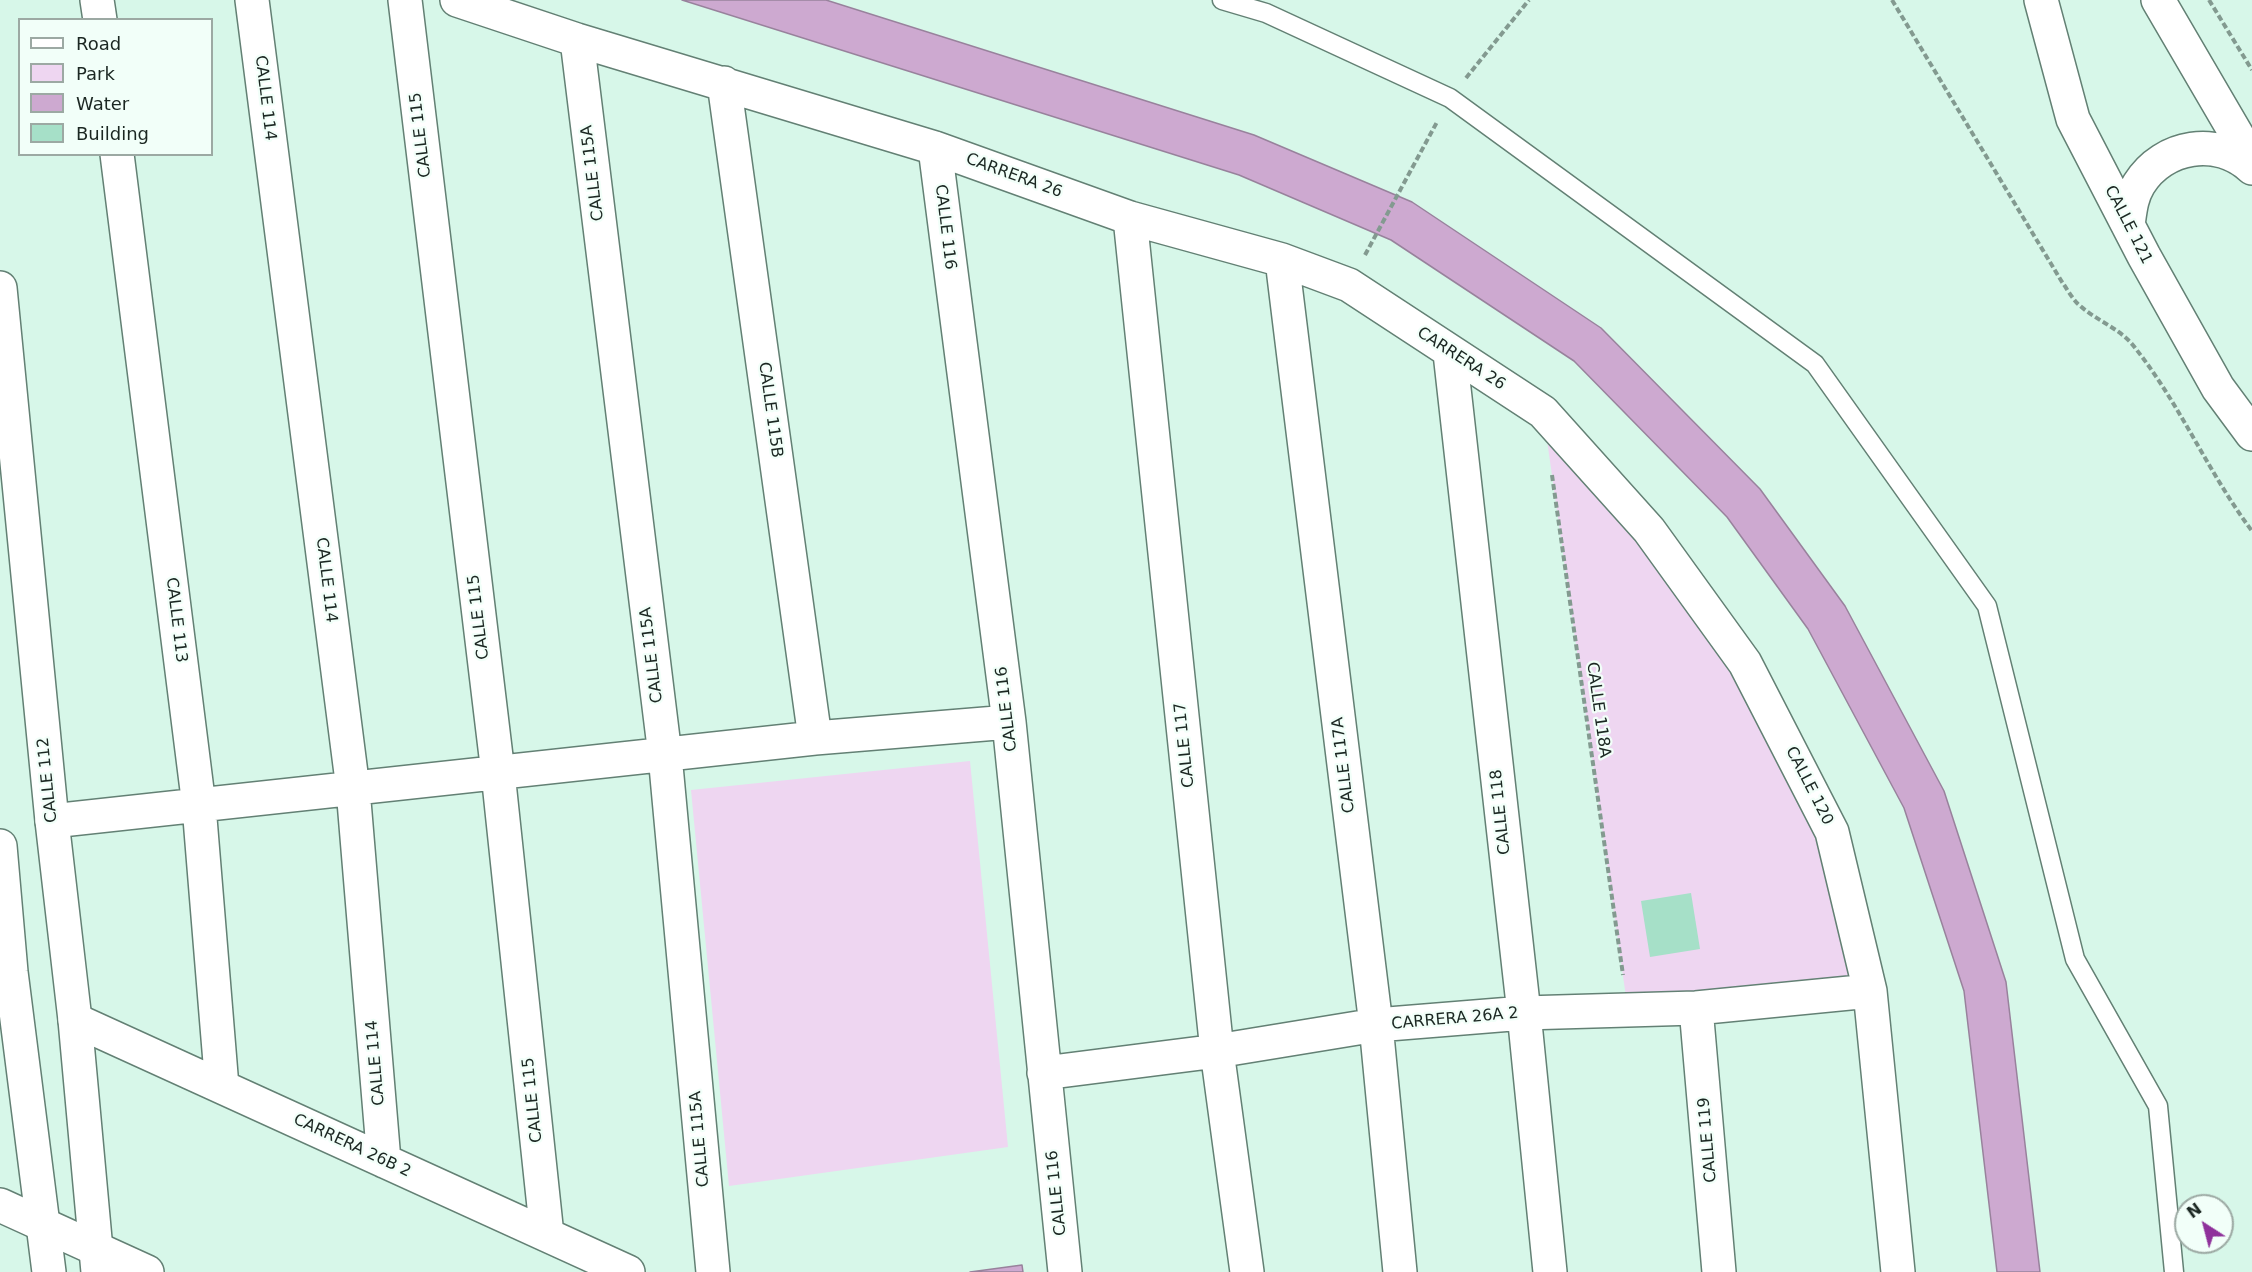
<!DOCTYPE html>
<style>
body{margin:0}
#map{position:relative;width:2252px;height:1272px;overflow:hidden;background:#d7f7e9;font-family:"DejaVu Sans",sans-serif}
canvas{display:block}
.legend{position:absolute;left:18px;top:18px;width:195px;height:138px;box-sizing:border-box;background:#f2fff9;border:2px solid #9ca9a3;margin:0;padding:8px 10px;list-style:none;font-size:18px;color:#1b2722}
.legend li{display:flex;align-items:center;gap:12px;height:30px}
.legend b{width:30px;border:2px solid #9ca9a3}
.north{position:absolute;left:2174px;top:1194px;width:60px;height:60px;box-sizing:border-box;background:#f2fff9;border:2px solid #9ca9a3;border-radius:50%;rotate:324deg;font-size:16px;font-weight:700;line-height:24px;text-align:center;color:#1b2722}
.north::after{content:'';display:block;margin:auto;width:21px;height:27px;background:#8f319b;clip-path:polygon(50% 0,100% 100%,50% 72%,0 100%)}
</style>
<div id="map">
<canvas width="2252" height="1272"></canvas>
<ul class="legend">
<li><b style="height:8px;background:#fff"></b>Road</li>
<li><b style="height:16px;background:#eed6f1"></b>Park</li>
<li><b style="height:16px;background:#cda9d0"></b>Water</li>
<li><b style="height:16px;background:#a6e0c8"></b>Building</li>
</ul>
<div class="north">N</div>
</div>
<script>
const g = document.querySelector('canvas').getContext('2d');
g.lineJoin = 'round';
function fill(path, color) { g.fillStyle = color; g.fill(path, 'evenodd'); }
function strokePath(path, color, width, dash) { g.strokeStyle = color; g.lineWidth = width; g.lineCap = dash ? 'butt' : 'round'; g.setLineDash(dash || []); g.stroke(path); }
function write(font, color, halo, rows, align = 'center') {
  g.font = font + ' "DejaVu Sans",sans-serif'; g.lineWidth = 4.5; g.setLineDash([]); g.textBaseline = 'middle'; g.strokeStyle = halo; g.fillStyle = color; for (const [text, x, y, turn = 0] of rows) {
    g.save(); g.translate(x, y); g.rotate((+turn || 0) * Math.PI / 180); g.textAlign = isNaN(turn) ? turn : align; if (halo) g.strokeText(text, 0, 0); g.fillText(text, 0, 0); g.restore();
  }
}
fill(new Path2D(`
 M1543,412l106,118 183,302 38,159 -242,20z
 M970,761l38,386 -279,39 -38,-396z`), '#eed6f1');
const water = new Path2D(`
 M682,0h144l428,135 158,67 189,126 159,161 85,117 99,185 62,191 34,290h-43l-33,-281 -60,-183 -96,-179 -81,-112 -153,-156 -183,-121 -152,-65z
 M1022,1265l1,7h-53z`);
fill(water, '#cda9d0');
strokePath(water, '#98829c', 1.5);
fill(new Path2D(`
 M1691,893l9,56 -50,8 -9,-56z`), '#a6e0c8');
const lane = new Path2D(`
 M1222,0l44,13 184,85 365,266 172,242 88,353 83,147 16,166`);
const street = new Path2D(`
 M97,0l3,20
 M252,0l101,789 31,372
 M405,0l93,773 49,462
 M457,0l120,40 358,108 195,70 152,42 67,25 194,127 106,118 96,133 87,169 38,159 28,281
 M577,40l88,715 48,517
 M724,83l91,655
 M935,148l74,574 56,550
 M117,154l82,652 23,281
 M1130,218l87,833 30,221
 M1282,260l94,765 24,247
 M1450,353l74,660 26,259
 M52,821l763,-83 194,-16
 M1696,1008l23,264
 M75,1020l553,252
 M1044,1073l173,-22 159,-26 148,-12 172,-5 174,-17
 M0,1205l147,67`);
const secondary = new Path2D(`
 M2041,0l32,119 71,137 74,132 34,46
 M2158,0l94,161
 M2128,225c2,-14 3,-28 11,-41 24,-39 79,-48 113,-16
 M0,288l52,533 23,199 23,252
 M0,846l11,126 38,300`);
strokePath(lane, '#638074', 21);
strokePath(street, '#638074', 36);
strokePath(secondary, '#638074', 36);
strokePath(new Path2D(`
 M1892,0l170,282c5,7 10,16 16,22 18,17 43,24 58,45 45,57 73,125 116,182
 M2209,0l43,70
 M1466,78l63,-78
 M1365,255l72,-133
 M1552,475l71,500`), '#839a90', 4, [6, 3]);
strokePath(lane, '#fff', 18);
strokePath(street, '#fff', 33);
strokePath(secondary, '#fff', 33);
write('16px', '#1b2722', '#f2fff9', [
 ["CALLE 114",265,98,83],
 ["CALLE 115",421,135,-97],
 ["CALLE 115A",593,173,-97],
 ["CARRERA 26",1014,176,20],
 ["CALLE 121",2128,225,63],
 ["CALLE 116",945,227,83],
 ["CARRERA 26",1461,359,33],
 ["CALLE 115B",770,410,82],
 ["CALLE 114",326,580,83],
 ["CALLE 115",479,617,-97],
 ["CALLE 113",176,620,83],
 ["CALLE 115A",652,655,-97],
 ["CALLE 116",1007,709,-97],
 ["CALLE 118A",1598,710,82],
 ["CALLE 117",1185,745,-96],
 ["CALLE 117A",1344,765,-97],
 ["CALLE 112",48,780,-96],
 ["CALLE 120",1809,786,63],
 ["CALLE 118",1501,812,-96],
 ["CARRERA 26A 2",1455,1019,-5],
 ["CALLE 114",376,1063,-95],
 ["CALLE 115",533,1100,-96],
 ["CALLE 115A",700,1139,-95],
 ["CALLE 119",1708,1140,-95],
 ["CARRERA 26B 2",352,1146,25],
 ["CALLE 116",1057,1193,-96]
]);
</script>
